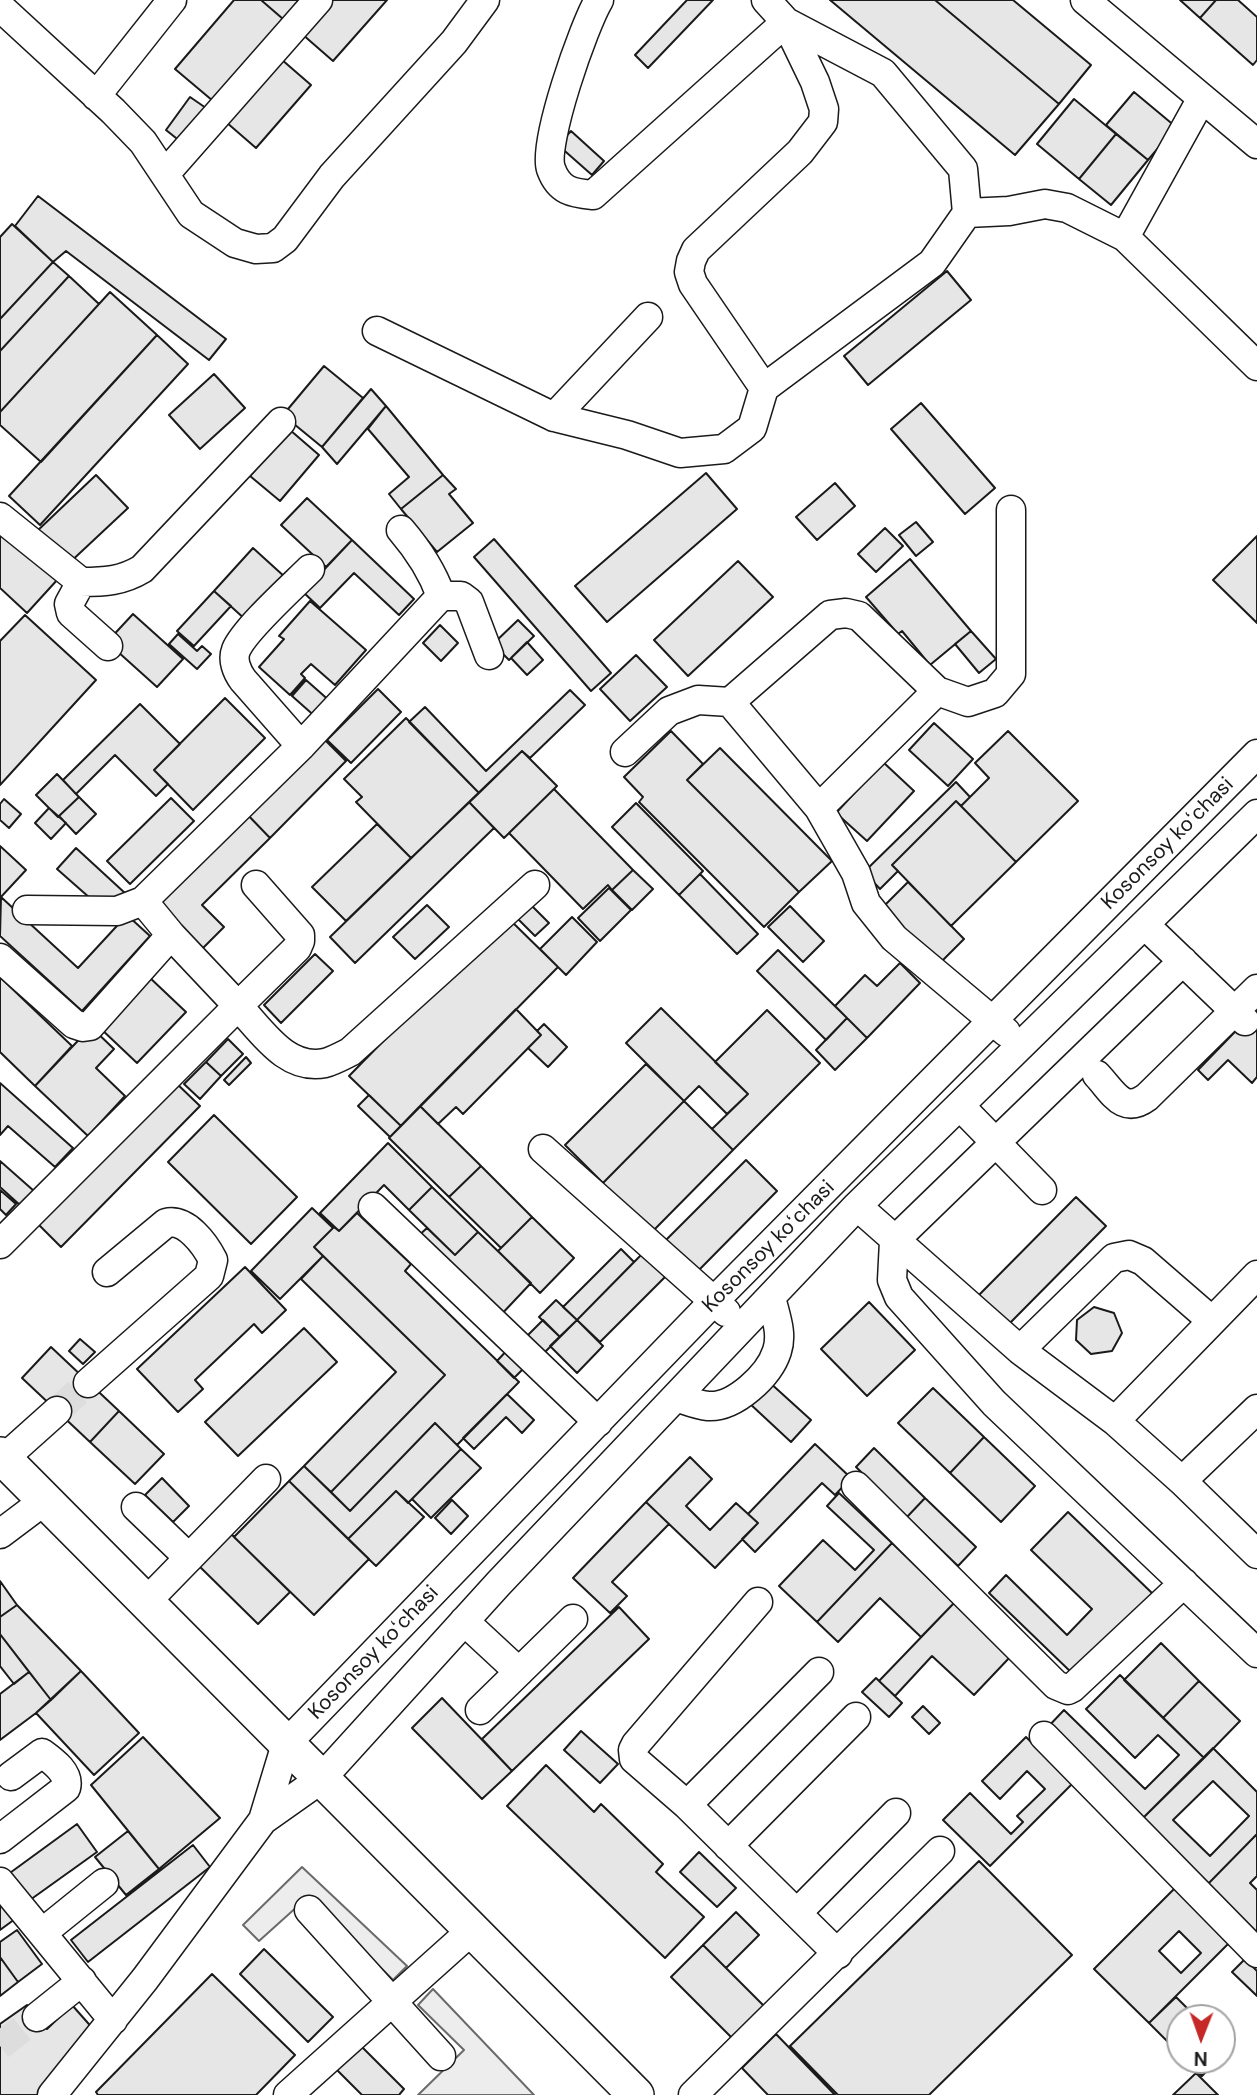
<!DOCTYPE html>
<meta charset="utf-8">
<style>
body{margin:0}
#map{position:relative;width:1257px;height:2095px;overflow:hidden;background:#fff;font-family:"DM Sans",sans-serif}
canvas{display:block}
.north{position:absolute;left:1166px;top:2004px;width:70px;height:70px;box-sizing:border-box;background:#fff;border:2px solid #a3a3a3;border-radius:50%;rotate:181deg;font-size:19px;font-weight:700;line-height:28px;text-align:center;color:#1a1a1a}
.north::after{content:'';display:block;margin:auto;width:24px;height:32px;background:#c62828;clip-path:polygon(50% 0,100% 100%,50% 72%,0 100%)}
</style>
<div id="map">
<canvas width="1257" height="2095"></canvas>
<div class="north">N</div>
</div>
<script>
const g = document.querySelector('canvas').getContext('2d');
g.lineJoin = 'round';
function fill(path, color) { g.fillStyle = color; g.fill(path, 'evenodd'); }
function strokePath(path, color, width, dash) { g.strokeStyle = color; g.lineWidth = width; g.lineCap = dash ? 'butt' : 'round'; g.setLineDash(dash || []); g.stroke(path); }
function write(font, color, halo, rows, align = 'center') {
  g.font = font + ' "DM Sans",sans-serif'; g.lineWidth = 5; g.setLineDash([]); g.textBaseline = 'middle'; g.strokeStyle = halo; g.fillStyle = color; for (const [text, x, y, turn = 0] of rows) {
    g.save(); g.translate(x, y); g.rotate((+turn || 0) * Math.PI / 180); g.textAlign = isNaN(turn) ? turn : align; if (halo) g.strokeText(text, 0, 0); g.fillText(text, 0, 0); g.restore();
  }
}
const built = new Path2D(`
 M302,1867l105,99 -14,14 -84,-84 -50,45 -16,-16z
 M433,1989l101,106h-116l46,-45 -46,-45z`);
fill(built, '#ededed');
strokePath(built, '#6a6a6a', 2);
const building = new Path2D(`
 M234,0h27l22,19 -70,82 -38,-32z
 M261,0h38l-16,19z
 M332,0h55l-54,61 -31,-27z
 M687,0h26l-65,68 -13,-13z
 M830,0h105l124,104 -44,51z
 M935,0h78l78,65 -32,39z
 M1180,0h36l-16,18z
 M1216,0h22l19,17v43l-4,5 -53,-47z
 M281,59l30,26 -55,63 -30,-26z
 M1134,92l42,35 -28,33 -42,-35z
 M190,97l16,11 -25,34 -15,-12z
 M1074,99l42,35 -37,45 -42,-35z
 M571,131l33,30 -12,14 -34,-30z
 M1116,134l32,26 -37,45 -32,-26z
 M38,196l188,143 -17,21 -143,-109 -13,11 -38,-36z
 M12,224l41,38 -53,57v-82z
 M53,262l16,14 -69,75v-32z
 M947,271l24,29 -103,85 -24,-29z
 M69,276l30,28 -99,108v-61z
 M110,292l47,43 -116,127 -41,-37v-13z
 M157,335l31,29 -148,161 -31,-29z
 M324,366l39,32 -41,49 -39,-32z
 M214,374l31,34 -45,41 -31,-34z
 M371,389l15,17 -49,58 -15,-17z
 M921,403l74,85 -30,26 -74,-85z
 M386,406l57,69 -42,34 -12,-15 20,-17 -41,-48z
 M290,430l29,25 -39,46 -30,-25z
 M706,473l31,36 -130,113 -32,-36z
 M96,475l32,33 -62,58 -31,-33z
 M443,475l13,14 -7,5 24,29 -36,29 -36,-43z
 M835,483l20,23 -38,34 -21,-23z
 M307,498l45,42 -26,27 -45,-42z
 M916,522l17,20 -17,14 -17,-21z
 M0,526l58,53 -31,34 -27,-25z
 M885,528l18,18 -27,26 -18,-18z
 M1257,536v87l-44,-43z
 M494,539l117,134 -20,18 -117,-134z
 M352,540l62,59 -15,16 -45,-42 -34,35 -17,-16z
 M253,548l33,30 -39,43 -33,-30z
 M910,559l61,72 -41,34 -28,-34 -4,3 -32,-37z
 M738,561l35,36 -85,79 -34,-36z
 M214,591l17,15 -37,40 -17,-15z
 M310,601l56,49 -31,35 -24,-21 -10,10 4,4 -15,17 -31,-28 25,-28 -5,-3z
 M133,614l50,45 -26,28 -50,-45z
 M25,615l71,65 -96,105v-144z
 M518,620l16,16 -25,24 -16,-16z
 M440,625l18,18 -17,18 -18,-18z
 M971,631l25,28 -17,14 -24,-29z
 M178,634l19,17 5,-5 9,8 -14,15 -28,-25z
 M527,642l16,18 -16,15 -16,-17z
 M636,655l31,32 -37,34 -30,-32z
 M306,680l26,23 -14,16 -26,-23z
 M378,689l23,23 -50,51 -24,-23z
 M570,690l15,15 -55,53 -8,-7 -43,42 -70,-71 16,-15 61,64z
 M225,698l40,40 -72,72 -39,-40z
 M140,704l40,40 -26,26 14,14 -12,12 -41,-41 -39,39 -13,-14z
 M406,718l73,75 -68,65 -55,-56 6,-5 -18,-18z
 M934,723l39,36 -25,27 -39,-36z
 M671,731l32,33 -16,16 112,112 -35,35 -125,-125 4,-5 -19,-20z
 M1008,731l70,70 -62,61 -55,-56 28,-28 -14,-15z
 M322,737l24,24 -76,77 -24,-25z
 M720,748l112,113 -33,31 -112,-112z
 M522,751l35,35 -53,52 -35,-36z
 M883,762l31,29 -47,50 -31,-28z
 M57,774l22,23 -21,20 -22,-22z
 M956,782l14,15 -9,9 -5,-5 -64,64 6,6 -18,18 -16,-17z
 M554,789l79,81 -21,20 -4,-5 -25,24 -74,-76z
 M79,797l17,17 -20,20 -17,-18z
 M171,798l23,23 -64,63 -23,-23z
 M4,799l17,15 -12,14 -9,-8v-16z
 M956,801l60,61 -65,64 -59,-61z
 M469,802l25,26 -139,135 -25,-26z
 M636,803l67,68 -24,24 -67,-68z
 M49,808l17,15 -15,16 -16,-16z
 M242,809l28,29 -68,67 22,22 -24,24 -50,-49z
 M377,824l34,34 -65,63 -34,-34z
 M0,846l26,24 -26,28z
 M76,848l50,46 -27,12 -42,-37z
 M633,870l20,19 -21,21 -20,-20z
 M700,874l58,60 -21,20 -58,-59z
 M908,882l56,57 -25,25 -56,-57z
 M609,888l22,22 -31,31 -22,-23z
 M1,897l77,71 49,-53 23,21 -68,75 -82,-75z
 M530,904l19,19 -14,13 -18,-18z
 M427,905l22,22 -34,32 -22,-22z
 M790,906l34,35 -21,21 -35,-35z
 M506,916l52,51 -157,159 -52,-50z
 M572,917l25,25 -31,33 -26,-26z
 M778,950l69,68 -21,22 -69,-69z
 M315,954l18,17 -52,52 -17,-18z
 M900,963l20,20 -53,55 -32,-32 30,-31 12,11z
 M148,976l38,36 -49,51 -38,-36z
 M0,977l72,69 -37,40 -35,-34z
 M661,1008l87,86 -21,20 -28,-28 -15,15 -58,-58z
 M516,1009l25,26 -78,79 -7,-7 -18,17 -18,-18z
 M1257,1009v68l-5,6 -24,-23 -20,20 -10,-10z
 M767,1010l53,53 -87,87 -21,-21 36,-35 -33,-32z
 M847,1018l20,20 -32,32 -19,-20z
 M544,1024l23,23 -19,20 -20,-19 13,-13 -4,-4z
 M91,1027l23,22 -18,19 29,28 -37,40 -53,-50z
 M228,1039l15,15 -22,22 -15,-14z
 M246,1057l5,6 -22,22 -5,-5z
 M206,1062l15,14 -21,23 -16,-15z
 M646,1064l38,37 -81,82 -38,-38z
 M173,1080l27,26 -139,141 -27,-27z
 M0,1083l73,65 -18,19 -47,-41 -8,9z
 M369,1095l32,31 -11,11 -32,-31z
 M684,1101l49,49 -82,83 -49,-49z
 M420,1106l61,60 -32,31 -60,-59z
 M214,1115l83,82 -46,47 -83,-82z
 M388,1143l44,44 -23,23 -25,-25 -45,46 -19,-18z
 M746,1160l31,31 -79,80 -32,-31z
 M0,1161l34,30 -13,15 -21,-19z
 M481,1166l51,51 -31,31 -52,-51z
 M432,1187l46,45 -23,23 -46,-45z
 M0,1190l16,14 -10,11 -6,-6z
 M1076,1197l30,29 -99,100 -30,-29z
 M312,1208l21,20 -19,19 9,9 -43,43 -29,-28z
 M357,1213l54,51 -6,7 114,111 -62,63 -22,-22 -85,88 -19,-19 114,-117 -131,-128 20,-20 5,4z
 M532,1217l42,41 -34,35 -42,-42z
 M427,1228l28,27 23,-23 53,51 -33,35 -82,-80z
 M621,1249l13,13 -57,58 -14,-13z
 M643,1253l23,23 -66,66 -23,-22z
 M323,1256l122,119 -114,117 -27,-26 92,-94 -95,-93z
 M245,1267l41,43 -24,23 -8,-9 -59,56 8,9 -25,23 -41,-43z
 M556,1300l21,20 -17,17 -21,-20z
 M869,1302l46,48 -48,46 -46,-47z
 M1094,1307l20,6 8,20 -10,18 -21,3 -15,-14 1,-20z
 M543,1320l17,17 -16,16 -17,-17z
 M577,1320l26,26 -26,27 -27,-27z
 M304,1328l33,34 -99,94 -33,-34z
 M80,1339l15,13 -12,12 -14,-13z
 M51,1347l68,64 -29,31 -68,-64z
 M510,1347l18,17 -14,14 -17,-17z
 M768,1381l43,39 -20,22 -43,-40z
 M933,1388l51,49 -34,36 -52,-50z
 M507,1394l27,26 -12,13 -16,-16 -32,32 -11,-11z
 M119,1411l45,43 -29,30 -45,-42z
 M435,1423l26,26 -53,54 -12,-12 -48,48 -59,-58 15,-15 46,45z
 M984,1437l51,49 -34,36 -51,-49z
 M815,1444l36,34 -16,17 -13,-12 -67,69 -13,-13 16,-16 -10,-9z
 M874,1448l51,50 -18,19 -51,-50z
 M461,1449l20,19 -50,50 -19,-19z
 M690,1457l22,22 -26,27 24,24 26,-27 22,20 -43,45 -69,-66z
 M162,1478l27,28 -16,16 -28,-27z
 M289,1481l80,78 -55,56 -80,-78z
 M396,1491l28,26 -48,49 -28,-27z
 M839,1493l53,50 -75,79 -38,-36 44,-46 32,30 19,-20 -47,-44z
 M925,1498l51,49 -18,19 -51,-49z
 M452,1500l16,16 -17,18 -16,-16z
 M646,1502l23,22 -57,58 15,14 -17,17 -37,-35z
 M1068,1512l85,82 -79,81 -85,-82 17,-18 61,60 25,-26 -61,-59z
 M227,1530l63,62 -32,32 -63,-62z
 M892,1543l62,60 -33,34 -41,-39 -42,44 -21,-20z
 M0,1581l17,24 -17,12z
 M954,1603l57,53 -37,39 -42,-39 -37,40 -16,-15z
 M17,1605l64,66 -30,29 -51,-66v-17z
 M619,1607l30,32 -137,132 -30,-32z
 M0,1634l29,38 -15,12 -14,-18z
 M1161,1643l38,38 -36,37 -39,-38z
 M81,1671l58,62 -45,42 -58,-62z
 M29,1672l22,28 -15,13 -36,27v-46z
 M1120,1675l84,83 -64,63 -94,-92 18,-19 81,79 34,-34 -21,-20 -23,23 -49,-49z
 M876,1678l26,25 -13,14 -27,-25z
 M1199,1681l41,40 -36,37 -41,-40z
 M442,1698l70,73 -30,28 -70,-71z
 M923,1706l17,17 -11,11 -17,-17z
 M581,1731l37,33 -18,19 -36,-33z
 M143,1737l77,81 -61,51 -68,-84z
 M1026,1737l47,46 -83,83 -47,-46 27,-27 41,41 12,-12 -6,-6 28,-27 -18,-18 -27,28 -18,-18z
 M1213,1748l44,44v42l-51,52 -66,-65zM1213,1781l36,35 -39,40 -37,-36z
 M546,1765l48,47 7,-8 62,60 -7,8 48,45 -39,41 -158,-152z
 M77,1824l20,28 -74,53 -20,-27z
 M128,1831l31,38 -33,26 -31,-38z
 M1257,1834v42l-7,7 7,7v46l-51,-50z
 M193,1845l17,22 -122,95 -17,-22z
 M699,1852l37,36 -19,19 -37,-35z
 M979,1861l93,94 -143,140h-91l-48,-49z
 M1177,1886l55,54 -83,83 -55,-54zM1179,1931l22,22 -20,20 -22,-22z
 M0,1900l15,19 -15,11z
 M736,1912l23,23 -33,33 -23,-23z
 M17,1930l25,34 -24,18 -18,-25v-15z
 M703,1945l65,65 -32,32 -65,-65z
 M264,1949l69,68 -25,25 -68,-68z
 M0,1957l18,25 -18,14z
 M1245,1959l12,12v25l-25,-24z
 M212,1974l83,81 -39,40h-158l-2,-3z
 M1176,1997l21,21h-17v36l-31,-31z
 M27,2005l20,24 25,-24 23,26 -52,64h-43v-71z
 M776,2034l59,61h-67l-26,-27z
 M361,2046l43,43 -5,6h-37l-26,-26z
 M1186,2060h31l-15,16z
 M1196,2073l22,22h-45z`);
fill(building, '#e6e6e6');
strokePath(building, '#1a1a1a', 2);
strokePath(new Path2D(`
 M57,1411l31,-28
 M0,2046l37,-29`), '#ddd', 28, [28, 14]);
const minor = new Path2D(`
 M599,0c-15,25 -57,144 -48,169 8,22 21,24 42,26l193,-173 97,51 80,96 4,44 -35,50 -168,125
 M1085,0l172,144
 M0,7l113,104 30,31 48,72 44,29 21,6 17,-1 12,-9 47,-63 122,-134 31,-42
 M96,96l76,-96
 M165,174l153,-174
 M967,213l42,-2 36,-7 22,4 58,29 132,129
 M1125,237l77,-139
 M377,331l177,86 73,18 53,18 44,-4 28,-21 12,-40 -71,-104 -4,-12 2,-11 5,-11 104,-98 23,-30 1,-13 -9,-27 -29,-60 -20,-22
 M554,417l94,-100
 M0,517l81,65c24,0 41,-1 61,-13l139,-147
 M401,530c18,21 31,41 40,66
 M81,582l-12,22 2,9 37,33
 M301,746l-58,-66c-6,-8 -11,-20 -7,-30 8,-20 57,-64 74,-81
 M625,752l44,-41 29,-11 32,2
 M819,808l118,-117
 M256,885l44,50v6l-3,7 -59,58c24,25 48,65 87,57 8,-2 17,-7 25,-11l185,-167
 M27,910l90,1 26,-10
 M1145,925l100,96
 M0,958l74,66 9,3 7,-1 81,-91
 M1183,961l-289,280 -2,39 7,17 95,106 263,250
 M1006,1032l-112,-94 -28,-35 -10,-30 -37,-65 -89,-106 100,-87 16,-2 13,3 78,75 31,11 27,-9 16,-19v-164
 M1097,1075c16,17 26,40 50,22l110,-108
 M960,1106l82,84
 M543,1149l183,163
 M857,1206l163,144 95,71 67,60 75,73
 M373,1207l225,215
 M0,1244l238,-238 -67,-71 -28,-34 158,-155 140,-150h20l8,6 20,53
 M1020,1350l94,-92 15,-3 14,6 68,59
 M88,1383l121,-107 4,-16c-8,-16 -27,-42 -47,-37l-59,49
 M676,1397c10,3 21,8 32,9 26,2 61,-30 69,-55 6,-18 -2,-36 -6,-54
 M1115,1421l142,-146
 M0,1462l57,-51
 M1182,1481l75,-72
 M856,1486l200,199 12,5 4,-2 112,-105
 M136,1507l53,51
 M0,1534l44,-33
 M146,1602l120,-123
 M758,1602l-122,142 -3,6 1,9 53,46 151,149
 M464,1621l55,51
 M480,1710l93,-91
 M1044,1736l213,217
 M687,1805l132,-133
 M263,1820l23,-76 428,-443 543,-547
 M0,1839l66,-51c4,-15 -13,-27 -24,-35l-31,23
 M728,1846l128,-129
 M0,1882l113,138
 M309,1910l132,146
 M797,1913l99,-100
 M42,1933l62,-50
 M37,2017l45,-36
 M52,2095l93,-116 118,-159 58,-41 178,-196 358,-377 400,-392
 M288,2095l183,-164
 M693,2095l247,-244`);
const major = new Path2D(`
 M0,1455l636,640`);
strokePath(minor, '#1a1a1a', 31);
strokePath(major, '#1a1a1a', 38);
strokePath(minor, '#fff', 28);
strokePath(major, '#fff', 35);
write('21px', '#1a1a1a', '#fff', [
 ["Kosonsoy koʻchasi",1168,844,-45],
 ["Kosonsoy koʻchasi",769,1247,-45],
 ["Kosonsoy koʻchasi",374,1653,-46]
]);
</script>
